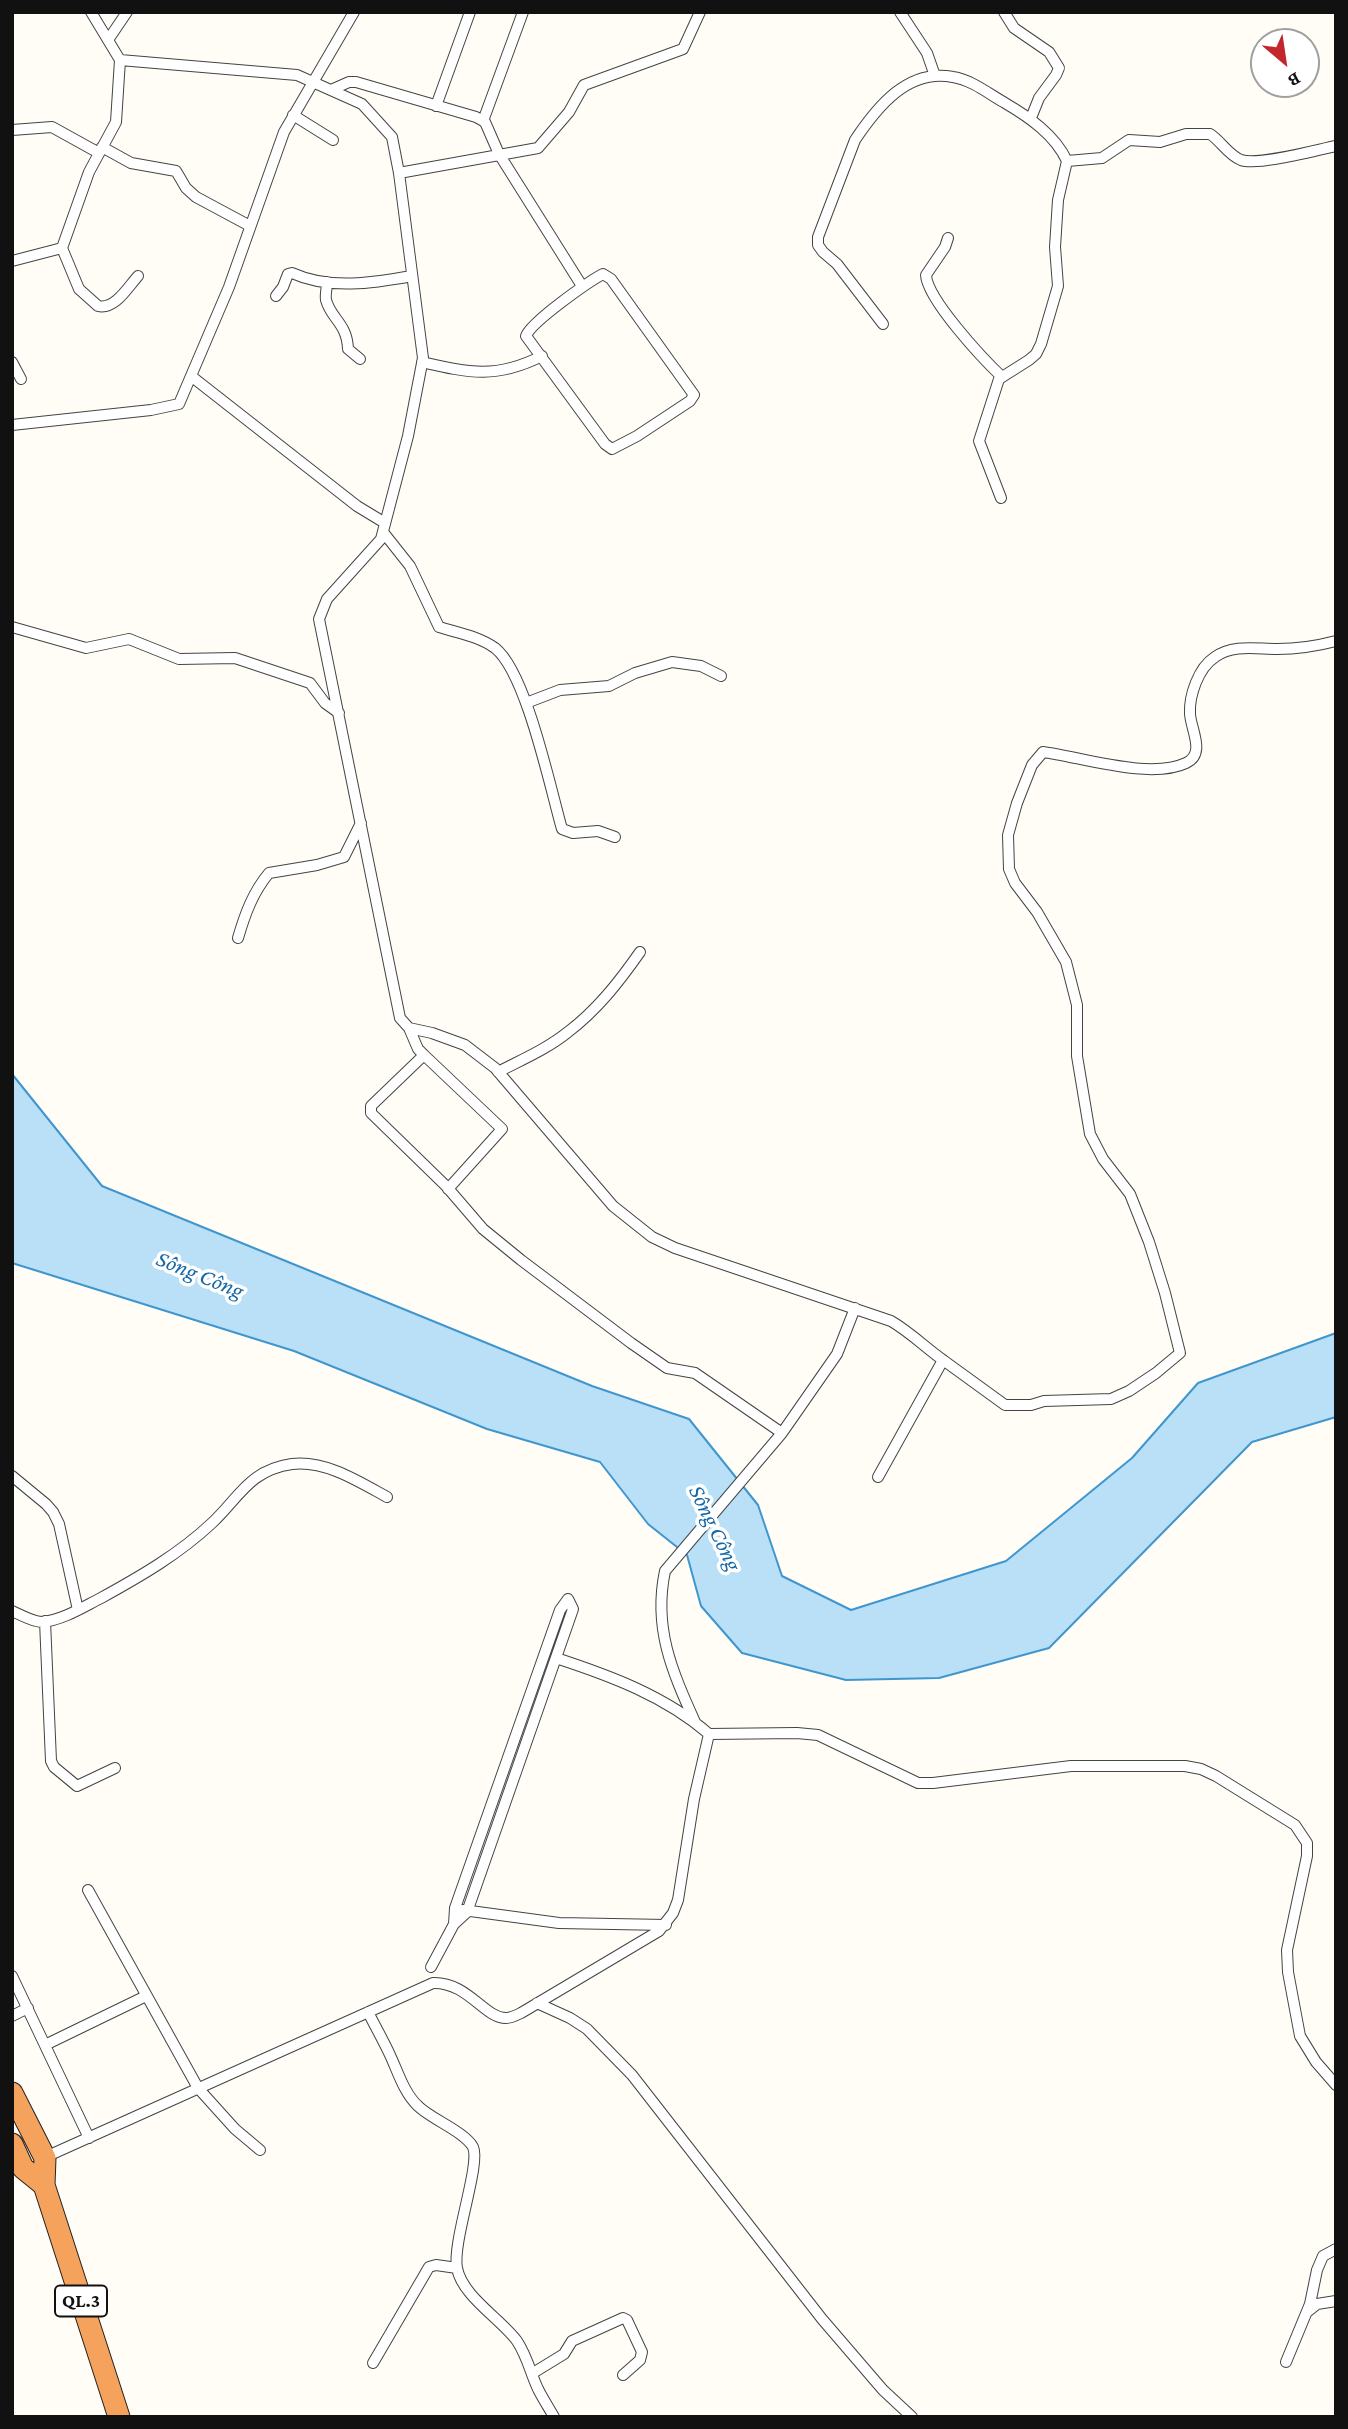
<!DOCTYPE html>
<meta charset="utf-8">
<style>
body{margin:0}
#map{position:relative;width:1348px;height:2429px;overflow:hidden;background:#fffdf5;font-family:"Crimson Pro",serif}
canvas{display:block}
.frame{position:absolute;inset:0;border:14px solid #111;pointer-events:none}
.north{position:absolute;left:1250px;top:28px;width:70px;height:70px;box-sizing:border-box;background:#fff;border:2px solid #a0a0a0;border-radius:50%;rotate:151deg;font-size:19px;font-weight:700;line-height:28px;text-align:center;color:#111}
.north::after{content:'';display:block;margin:auto;width:24px;height:32px;background:#c4262e;clip-path:polygon(50% 0,100% 100%,50% 72%,0 100%)}
</style>
<div id="map">
<canvas width="1348" height="2429"></canvas>
<div class="frame"></div>
<div class="north">B</div>
</div>
<script>
const g = document.querySelector('canvas').getContext('2d');
g.lineJoin = 'round';
function fill(path, color) { g.fillStyle = color; g.fill(path, 'evenodd'); }
function strokePath(path, color, width, dash) { g.strokeStyle = color; g.lineWidth = width; g.lineCap = dash ? 'butt' : 'round'; g.setLineDash(dash || []); g.stroke(path); }
function write(font, color, halo, rows, align = 'center') {
  g.font = font + ' "Crimson Pro",serif'; g.lineWidth = 7; g.setLineDash([]); g.textBaseline = 'middle'; g.strokeStyle = halo; g.fillStyle = color; for (const [text, x, y, turn = 0] of rows) {
    g.save(); g.translate(x, y); g.rotate((+turn || 0) * Math.PI / 180); g.textAlign = isNaN(turn) ? turn : align; if (halo) g.strokeText(text, 0, 0); g.fillText(text, 0, 0); g.restore();
  }
}
const water = new Path2D(`
 M12,1074l90,112 490,200 97,33 69,86 24,71 69,34 155,-49 126,-103 66,-75 138,-50v84l-84,25 -203,206 -110,30 -93,2 -104,-27 -41,-47 -14,-51 -39,-31 -48,-62 -113,-33 -193,-78 -282,-88z`);
fill(water, '#b9e0f7');
strokePath(water, '#3f96cf', 2);
const street = new Path2D(`
 M900,12l27,41 8,23
 M1004,12l10,16 35,24 10,16 -3,7 -17,23 -8,20
 M108,40l19,-28
 M120,60l177,15 65,29 30,33 7,36 24,185 -15,78 -27,103 -54,60 -8,20 81,399 9,10 23,5 33,12 30,23 118,138 39,31 23,11 216,73c19,11 35,27 52,39l-65,117
 M331,90l18,-8h7l120,35 9,5 14,32 83,132
 M436,106l34,-94
 M293,115l40,25
 M483,121l40,-109
 M12,130l40,-3 47,26
 M102,147l29,16 45,8 10,17 10,9 54,29
 M1067,161l35,-3 27,-18 31,2 26,-8h24c11,7 18,21 31,26 17,6 75,-10 95,-14
 M399,173l139,-25 31,-36 15,-27 99,-36 17,-37
 M948,238l-3,9 -19,28c1,24 57,84 76,102
 M62,248l17,41 19,17c17,4 30,-19 40,-30
 M12,261l50,-13 27,-76 27,-50 4,-62 -29,-48
 M603,274l8,5 83,116 -4,6 -53,35 -25,13 -7,-5 -79,-108c5,-14 62,-54 77,-62z
 M327,282c0,6 -2,13 -1,18 5,19 21,23 22,49l12,10
 M276,296l7,-9 5,-13 4,-1c37,17 82,10 120,3
 M883,324l-46,-60 -14,-12 -5,-7v-8l37,-97c22,-33 53,-72 98,-63 19,3 36,17 52,26 24,14 50,32 62,58l-9,39 -3,47 3,39 -17,58 -5,10 -7,6 -30,19 -20,62 22,57
 M12,362l9,17
 M422,362c48,11 74,17 120,-6
 M191,376l166,130 28,17
 M12,425l139,-15 28,-6 50,-117 55,-155 70,-120
 M383,532l27,34 29,61c19,6 39,9 56,21 31,24 55,139 67,181l11,4 25,-2 17,6
 M12,627l74,21 43,-9 50,20 56,-1 75,25 15,20 14,10
 M526,703l34,-13 49,-4 26,-13 37,-11 29,4 20,10
 M238,938c7,-24 15,-46 31,-65l48,-8 27,-8 17,-34
 M409,1028l9,21 6,6 -53,51v7l75,73 37,43 38,31 110,83 36,25 28,5 87,60 55,-79 18,-46
 M424,1055l78,74 -54,60
 M498,1072c23,-12 49,-23 70,-40 29,-22 51,-50 72,-80
 M943,1360l62,45h26l13,-4 67,-2 18,-8 27,-18 24,-20 -15,-60 -16,-51 -19,-48 -27,-35 -13,-25 -13,-78v-51l-11,-43 -29,-50 -22,-29 -6,-14 -1,-34 9,-32 15,-38 11,-13c38,5 107,28 143,11 20,-9 5,-33 4,-49 -1,-18 8,-46 25,-57 18,-13 41,-8 62,-8 20,0 40,-3 59,-8
 M12,1476l34,28 7,8 6,12 19,86
 M568,1599l5,10 -106,303 -13,12 1,-16 105,-298z
 M12,1611c9,4 21,11 30,11 21,-2 41,-15 59,-24 40,-22 78,-44 111,-75 27,-25 37,-53 80,-59 33,-4 66,17 95,33
 M45,1621l6,140 3,6 23,19 38,-18
 M556,1658c55,18 109,38 153,76
 M695,1722c-23,-51 -42,-94 -30,-151l117,-138
 M88,1890l110,198 37,41 25,21
 M463,1910l96,13 107,2
 M431,1967l23,-43
 M12,1976l77,162
 M537,2003l33,15 17,11 45,46 190,244 61,71 29,27
 M368,2012c7,14 15,28 22,43 8,17 14,38 28,51 13,13 47,26 55,41 8,17 -21,95 -16,121 5,28 44,51 60,73 11,17 13,31 21,48 5,10 11,19 16,28
 M12,2016l16,-8
 M45,2045l101,-49
 M41,2159l392,-176c35,-1 51,35 73,35 5,0 11,-3 15,-5l138,-82 14,-18 5,-13 16,-101 15,-65 88,-1 21,2 100,48h15l138,-17h114l16,3 15,7 79,49 12,18v13l-20,94 1,22 12,64 16,26 20,23
 M1307,2312l10,-8 19,-3
 M1286,2362l24,-58 7,-34 6,-14 13,-7
 M373,2363l56,-96 7,-2 21,3
 M533,2373l31,-19 8,-13 51,-23 4,2 15,32 -2,8 -17,15`);
const highway = new Path2D(`
 M12,2093l33,65 -1,27 75,232
 M12,2144l11,24 21,17`);
strokePath(street, '#444', 12);
strokePath(highway, '#222', 23);
strokePath(street, '#fff', 10);
strokePath(highway, '#f5a25d', 21);
for (const [x, y, w] of [
 [81,2301,52]
]) { const box = new Path2D(); box.roundRect(x - w / 2, y - 15.5, w, 31, 5); g.fillStyle = '#fff'; g.fill(box); strokePath(box, '#111', 2); }
write('bold 19px', '#111', null, [
 ["QL.3",81,2301]
]);
write('italic 23px', '#1768a6', '#fff', [
 ["Sông Công",200,1275,22],
 ["Sông Công",715,1528,64]
]);
</script>
